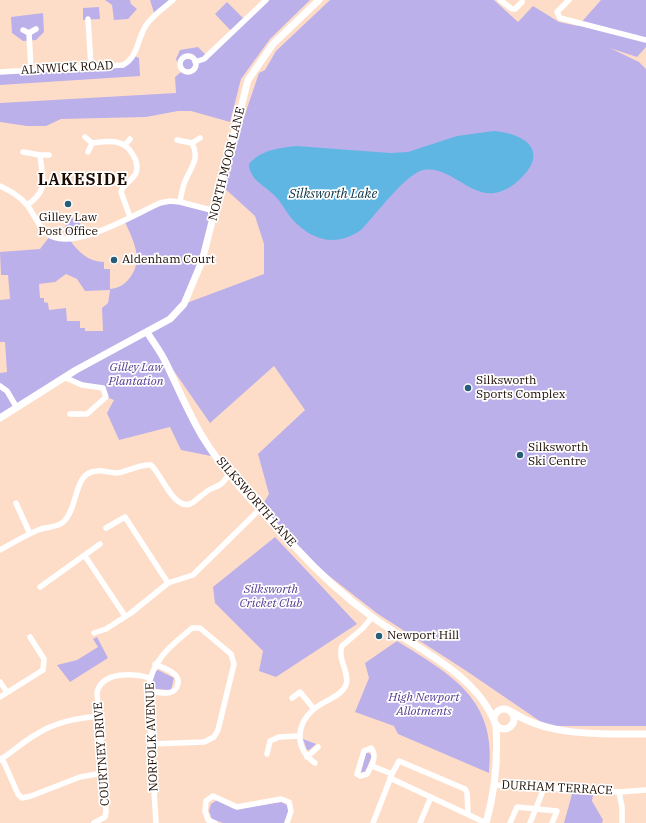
<!DOCTYPE html>
<style>
body{margin:0}
canvas{display:block;background:#feddc8}
</style>
<canvas width="646" height="823"></canvas>
<script>
const g = document.querySelector('canvas').getContext('2d');
g.lineJoin = 'round';
function fill(path, color) { g.fillStyle = color; g.fill(path, 'evenodd'); }
function strokePath(path, color, width, dash) { g.strokeStyle = color; g.lineWidth = width; g.lineCap = dash ? 'butt' : 'round'; g.setLineDash(dash || []); g.stroke(path); }
function write(font, color, halo, rows, align = 'center') {
  g.font = font + ' "IBM Plex Serif",serif'; g.lineWidth = 3.5; g.setLineDash([]); g.textBaseline = 'middle'; g.strokeStyle = halo; g.fillStyle = color; for (const [text, x, y, turn = 0] of rows) {
    g.save(); g.translate(x, y); g.rotate((+turn || 0) * Math.PI / 180); g.textAlign = isNaN(turn) ? turn : align; if (halo) g.strokeText(text, 0, 0); g.fillText(text, 0, 0); g.restore();
  }
}
fill(new Path2D(`
 M105,0h25l1,4 6,5 -9,10 -14,1 -2,-15z
 M150,0h23l-18,16z
 M266,0h44l-40,39 -29,40 -11,43 -39,-11h-13l-32,6 -85,2 -15,7h-19l-27,-4v-19l176,-10 -1,-16 6,-5 -5,-13 4,-9 18,-3 9,9 25,-24 -17,-18 12,-12 18,18z
 M330,0h164l24,22 15,-16 26,16 19,4 23,-26h45v47l-9,10 -27,-9 29,14 7,7v657h-99l-82,-56 -87,-56 -72,-56 -46,-49 9,-15 -11,-40 47,-44 -31,-44 -64,57 -52,-75 58,109 -35,-7 -11,-23 -51,13 -12,-27 7,-13 -8,-3 -3,-9 -39,-11 -64,41v-45l7,-1 -2,-30h-5v-42l10,-1 -2,-24h-7l-1,-23 40,-3 10,-13 20,3 -5,-12 4,-8 3,-1 8,5 6,14 -16,3c8,12 19,22 34,22v7h6v20c9,-1 16,-5 21,-13 13,-18 1,-38 -7,-56l46,-19 45,10 -13,50 -18,43 80,-30v-30l-9,-28 -34,-31 38,-112 6,-3 11,-19zM66,274l11,5 8,12 25,-1 -2,13 -6,5 1,23h-18v-3h-5v-7h-13l-1,-13 -17,2 -1,-7 -4,-1v-4h-4l-1,-14 16,-2z
 M99,7l1,12 -17,1v-12z
 M43,13l1,19 -8,8 -13,1 -11,-8 -1,-16z
 M133,55l6,3 1,18 -140,9v-13l123,-7z
 M275,537l82,87 -81,53 -17,-6 4,-20 -48,-48 -2,-16z
 M97,637l11,21 -38,24 -13,-17 20,-5 21,-13 -5,-8z
 M397,641c56,35 100,58 92,132l-91,-39 -4,-8 -39,-14 14,-34 -4,-15z
 M158,670l16,8 -3,12 -16,-1 -3,-3 -1,-5 4,-10z
 M303,739l13,5 -7,6h-2z
 M366,753h3l3,3 -7,16 -4,1z
 M572,794l21,1 -1,6 11,19 -1,3h-38z
 M217,800l17,9 48,-7 6,4 1,4 -5,13h-61l-11,-4 -3,-8 2,-7z`), '#bcb0ea');
fill(new Path2D(`
 M494,131c34,3 56,22 24,50 -7,6 -15,11 -24,12 -27,3 -47,-31 -74,-22 -17,7 -44,43 -58,58 -25,19 -50,12 -70,-10 -6,-7 -10,-16 -17,-23 -9,-10 -26,-16 -26,-32 12,-14 29,-16 47,-18l94,7 18,-1 49,-16z`), '#60b6e3');
strokePath(new Path2D(`
 M500,0l12,9h3l7,-7
 M569,0l-12,12 3,6 86,22
 M88,19l3,47
 M23,30l6,3 7,-4
 M29,33l2,37
 M180 64a8 8 0 1 1 16 0a8 8 0 1 1-16 0Z
 M195,62l9,-3 62,-59
 M0,72l123,-7c16,-8 14,-28 24,-41 6,-9 17,-16 26,-24
 M85,137l7,6 -4,9
 M177,140l15,3c9,17 -3,26 -8,41 -2,6 -3,12 -4,18
 M92,143c16,-2 32,-5 41,12 4,6 5,11 3,18 -4,8 -13,11 -15,19l9,25
 M192,143l8,-5
 M125,145l5,-6
 M23,152l17,3c2,24 10,34 -13,50
 M40,155h9
 M0,186c10,5 20,10 27,19 7,9 11,20 19,28 24,21 89,-19 114,-30l10,-2 10,1 35,9
 M64,377l18,8 21,3 3,9 -19,17h-17
 M0,386l7,5 10,17
 M16,503l14,31
 M106,528l19,-11 43,66
 M0,550c13,-7 27,-16 41,-21 7,-2 15,-2 21,-6 18,-15 10,-51 35,-52 6,-1 13,2 19,2 12,-1 22,-9 35,-8 11,10 22,44 39,39 5,-2 10,-8 15,-11 4,-5 11,-5 16,-9 3,-2 6,-7 8,-10
 M85,556l40,60
 M40,587l60,-43
 M94,633l12,-4 25,-16 37,-30 25,-8 67,-66
 M0,682l7,10
 M148,691c10,1 28,7 30,-8 1,-4 -2,-8 -5,-10 -5,-4 -12,-6 -18,-9
 M0,697l43,-27 1,-11 -14,-22
 M292,698l8,-6 14,17
 M152,744l52,-2 10,-5 4,-7 16,-66 -3,-10 -31,-26h-8c-22,18 -41,33 -44,63l8,132
 M371,748c7,8 0,19 -4,26l-7,2 -3,-2 7,-23z
 M267,754l3,-13 9,-4 20,-1
 M307,757l11,-10
 M2,758l16,36 4,4 9,-2 49,-19 23,-4
 M0,760c12,-8 23,-18 35,-25 20,-13 42,-17 65,-19
 M315,763c-20,-14 -20,-38 -1,-54 9,-8 27,-12 32,-24 4,-13 -9,-25 -4,-39l21,-18 9,-11
 M372,766l20,8
 M390,778l96,45
 M494,785l125,7 27,-2
 M619,792l3,15v16
 M94,823l11,-6 1,-5 -9,-120c6,-21 36,-19 53,-14
 M215,823l-7,-3 -3,-9 1,-10 7,-5 24,11 44,-8 8,3 2,9 -4,12
 M373,823l19,-49 7,-13 66,28 2,4 1,21
 M420,823l11,-26
 M510,823l7,-16 40,4 -5,12
 M530,823l14,-35`), '#fff', 5.5);
strokePath(new Path2D(`
 M147,332c6,10 14,20 19,31 12,25 22,49 36,73 25,41 60,76 93,111 22,24 50,50 76,69 41,31 101,54 123,104
 M0,418l76,-48 94,-51 14,-15 18,-43 46,-181 25,-36 46,-44
 M494 719a10 10 0 1 1 20 0a10 10 0 1 1-20 0Z
 M512,712c37,25 92,22 134,22
 M486,823c9,-31 12,-65 10,-98`), '#fff', 7);
for (const [x, y, r, color] of [
 [68,204,4,"#285d79"],
 [114,260,4,"#285d79"],
 [468,388,4,"#285d79"],
 [520,455,4,"#285d79"],
 [379,636,4,"#285d79"]
]) { const dot = new Path2D(); dot.arc(x, y, r, 0, 2 * Math.PI); g.fillStyle = color; g.fill(dot); strokePath(dot, '#fff', 1.5); }
write('12px', '#1d0b01', '#fff', [
 ["ALNWICK ROAD",67,68,-3],
 ["NORTH MOOR LANE",227,164,-76],
 ["SILKSWORTH LANE",256,502,49],
 ["NORFOLK AVENUE",152,737,-92],
 ["COURTNEY DRIVE",102,754,-94],
 ["DURHAM TERRACE",557,788,3]
]);
write('12px', '#1d0b01', '#fff', [
 ["Gilley Law",68,218,"center"],
 ["Post Office",68,232,"center"],
 ["Aldenham Court",122,260],
 ["Silksworth",476,381],
 ["Sports Complex",476,395],
 ["Silksworth",528,448],
 ["Ski Centre",528,462],
 ["Newport Hill",387,636]
], 'left');
write('italic 12px', '#53398e', '#fff', [
 ["Gilley Law",136,368],
 ["Plantation",136,382],
 ["Silksworth",271,590],
 ["Cricket Club",271,604],
 ["High Newport",424,698],
 ["Allotments",424,712]
]);
write('italic 13px', '#093144', '#fff', [
 ["Silksworth Lake",333,194]
]);
g.letterSpacing = '1px';
write('bold 16px', '#1d0b01', '#fff', [
 ["LAKESIDE",83,180]
]);
g.letterSpacing = '0px';
</script>
